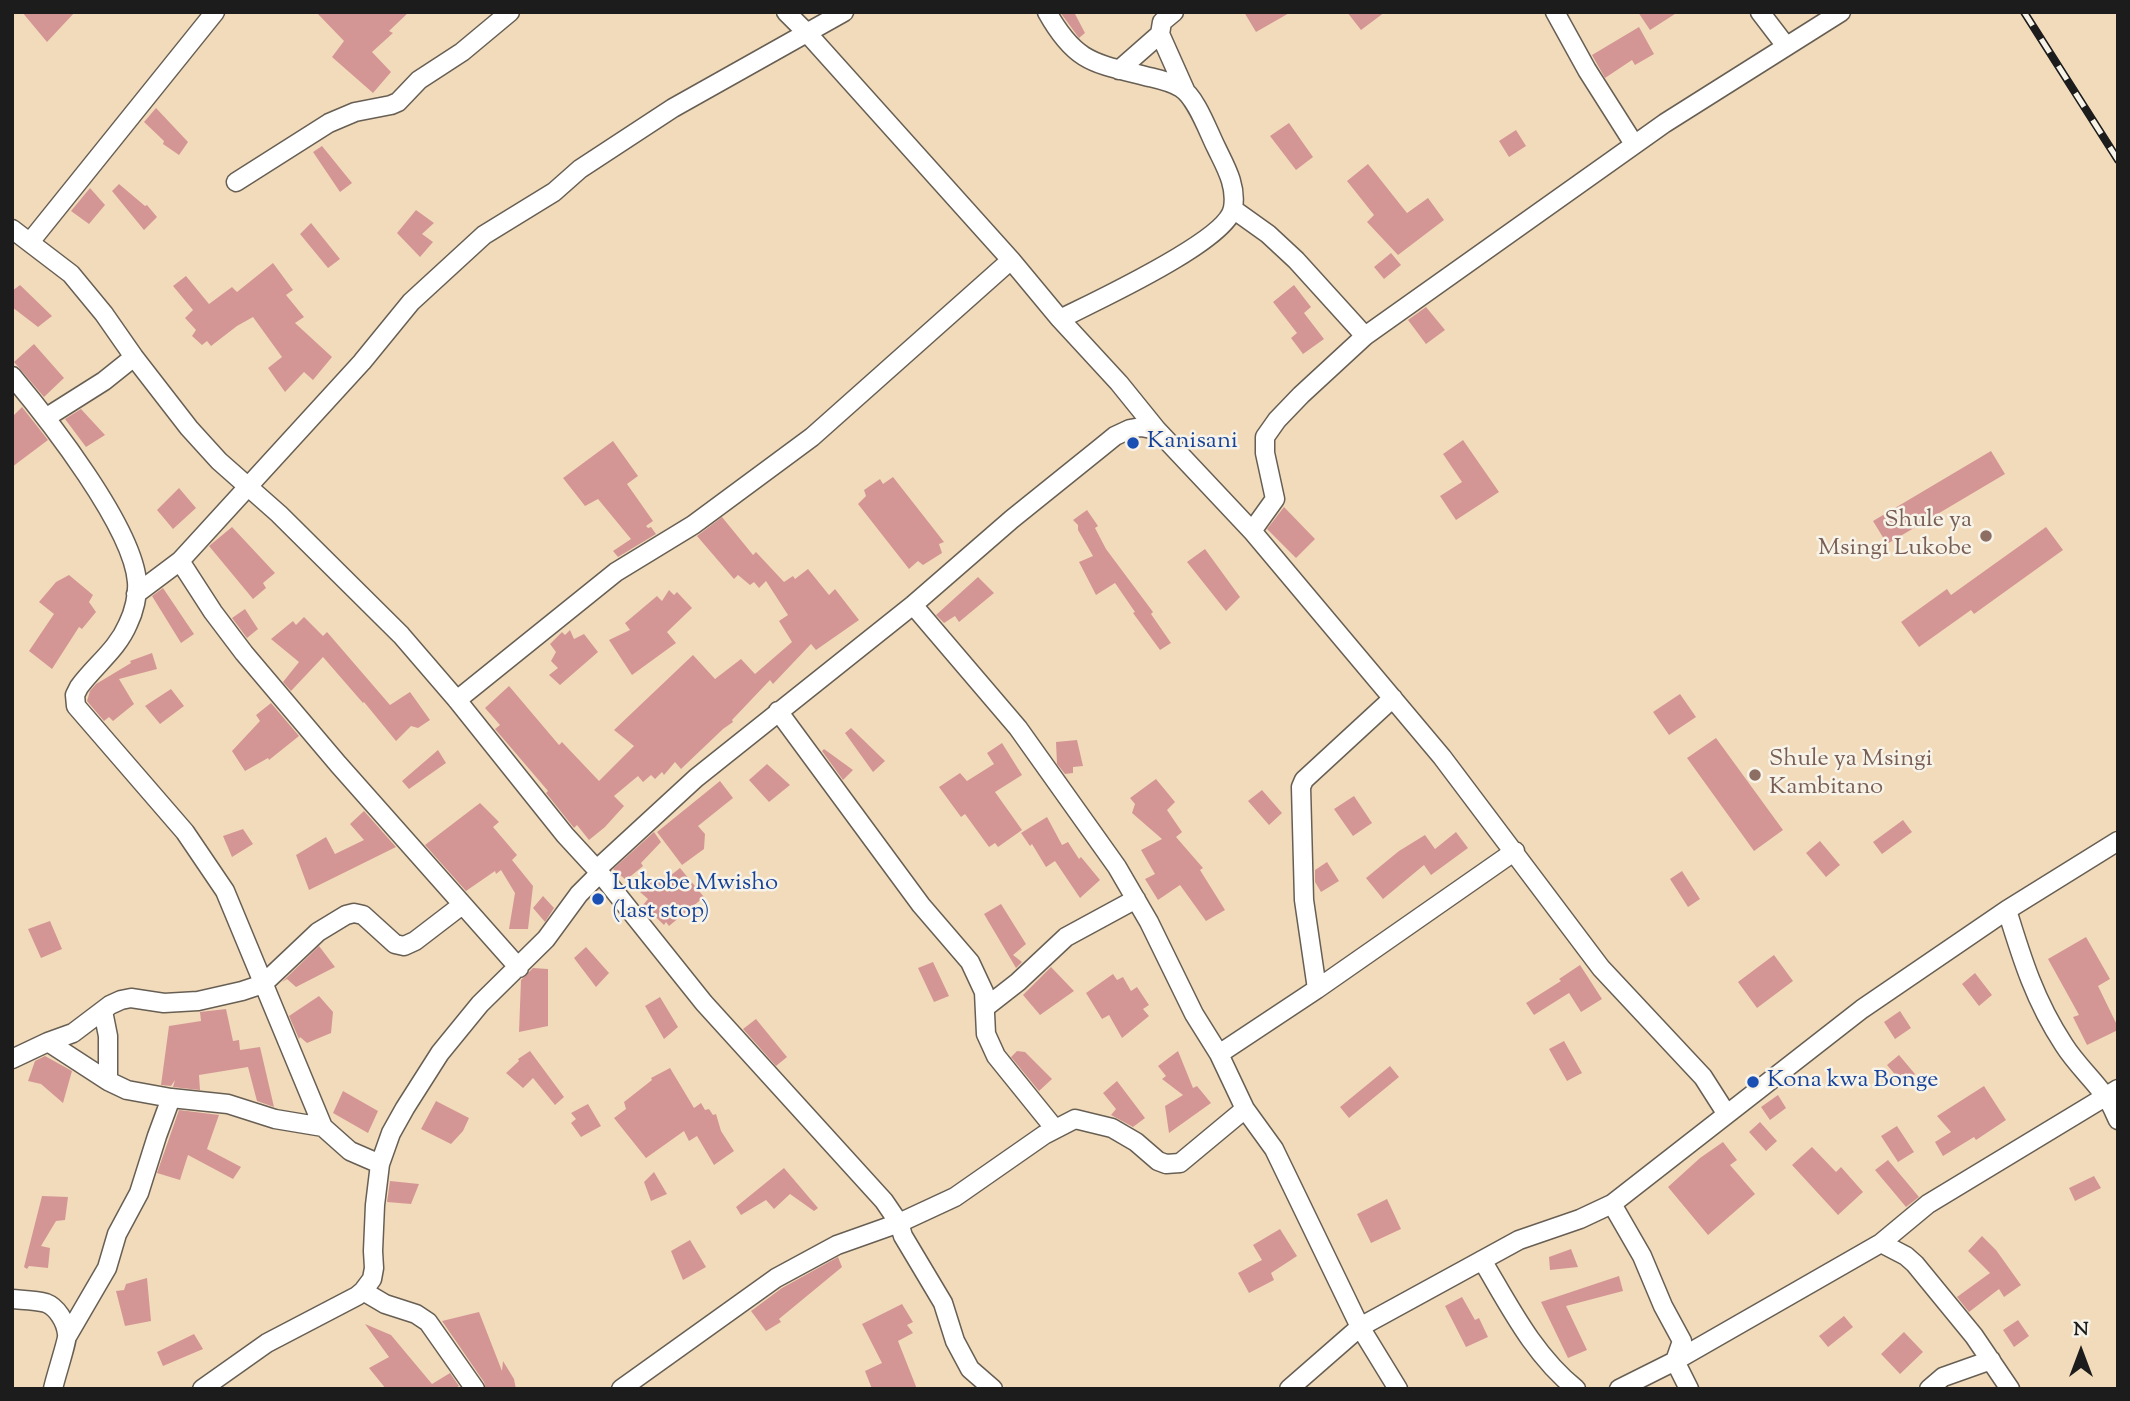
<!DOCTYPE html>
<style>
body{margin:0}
#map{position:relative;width:2130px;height:1401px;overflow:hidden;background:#f2dbbb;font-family:"Sorts Mill Goudy",serif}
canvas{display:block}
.frame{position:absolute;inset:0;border:14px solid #1c1c1c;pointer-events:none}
.north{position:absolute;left:2046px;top:1317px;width:70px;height:70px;-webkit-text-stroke:5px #f7f3e8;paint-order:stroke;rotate:0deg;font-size:19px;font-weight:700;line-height:28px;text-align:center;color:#1c1c1c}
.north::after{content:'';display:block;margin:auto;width:24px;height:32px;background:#1c1c1c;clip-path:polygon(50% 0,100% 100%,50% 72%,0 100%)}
</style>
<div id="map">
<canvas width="2130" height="1401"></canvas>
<div class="frame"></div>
<div class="north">N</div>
</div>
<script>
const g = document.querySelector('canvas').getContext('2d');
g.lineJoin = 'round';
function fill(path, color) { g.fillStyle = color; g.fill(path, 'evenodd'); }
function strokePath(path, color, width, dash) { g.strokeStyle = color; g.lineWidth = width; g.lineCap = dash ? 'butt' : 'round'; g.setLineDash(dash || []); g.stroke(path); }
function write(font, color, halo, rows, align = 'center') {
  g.font = font + ' "Sorts Mill Goudy",serif'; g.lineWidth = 5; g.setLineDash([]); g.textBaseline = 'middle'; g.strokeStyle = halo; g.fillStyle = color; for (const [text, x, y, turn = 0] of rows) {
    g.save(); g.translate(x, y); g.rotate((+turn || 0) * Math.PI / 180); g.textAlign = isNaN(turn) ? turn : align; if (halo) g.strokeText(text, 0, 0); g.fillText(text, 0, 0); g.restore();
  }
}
fill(new Path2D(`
 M22,12h53l-28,30z
 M316,12h93l-20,19 4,2 -21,19 19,20 -18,21 -41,-36 12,-16z
 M1060,12h14l11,21 -6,5z
 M1244,12h47l-35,20z
 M1347,12h38l-24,18z
 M1638,12h40l-28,18z
 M1639,27l15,27 -19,11 -3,-5 -27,18 -13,-23z
 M156,108l32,34 -9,13 -16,-11 1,-3 -20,-19z
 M1289,123l24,34 -17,13 -26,-34z
 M1516,130l10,16 -17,11 -10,-16z
 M322,146l30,37 -12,9 -27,-40z
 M1368,164l39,49 21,-15 16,22 -46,35 -31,-33 7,-7 -27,-34z
 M119,184l26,22 2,-1 10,12 -13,13 -32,-39z
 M90,188l15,17 -16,19 -18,-13z
 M416,210l18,13 -12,11 11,8 -13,15 -23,-24z
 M311,223l29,36 -12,9 -28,-34z
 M1391,253l10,12 -17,14 -10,-12z
 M273,263l20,27 -7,5 18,22 -9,6 37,34 -19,23 -9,-8 -19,20 -17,-24 14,-11 -29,-40 -16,9 -26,20 -4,-5 -5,4 -10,-9 4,-6 -11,-12 8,-8 -20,-24 13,-10 23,28 23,-17 5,5z
 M20,285l32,31 -14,11 -26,-20v-16z
 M1294,285l17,22 -7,6 20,26 -21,15 -12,-16 6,-5 -24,-31z
 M1426,307l19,23 -19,14 -18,-24z
 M34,344l30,34 -20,19 -30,-35z
 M22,407l26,33 -36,27v-50z
 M81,409l24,26 -19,12 -21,-28z
 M1463,440l36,52 -43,28 -16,-24 22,-14 -19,-28z
 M613,441l25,35 -11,8 26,37 -7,5 2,2 3,-1 5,7 -38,23 -5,-6 18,-12 -33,-40 -13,7 -22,-28z
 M1991,451l14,23 -118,70 -14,-23z
 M893,477l51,65 -5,2 3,9 -19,12 -5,-4 -9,8 -51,-65 8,-8 -2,-6 16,-11 3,5z
 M179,488l17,20 -23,21 -16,-19z
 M1284,507l31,32 -19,19 -29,-29z
 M1087,510l11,16 -3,2 11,21 47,63 -2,2 20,29 -11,7 -27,-37 2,-1 -20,-29 -19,12 -17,-33 14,-6 -15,-26v-5l-5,-5z
 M722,517l31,38 3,-3 28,30 9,-6 2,3 13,-10 21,26 6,-6 24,31 -43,30 -5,-6 -38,40 -3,-4 -38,40 1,2 -10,7 -42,40 -6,-7 -11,13 -2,-3 -7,7 -4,-4 -8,7 -5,-6 -24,20 10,10 -19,21 -16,13 -12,-15 -3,3 -28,-35 2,-2 -53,-62 5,-4 -15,-17 24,-22 50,59 3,-3 37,39 35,-35 -20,-16 79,-75 22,24 26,-20 14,15 37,-32 -13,-21 9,-6 -22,-34 -7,7 -5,-6 -4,3 -12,-10 -4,4 -37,-43z
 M232,527l43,46 -12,10 3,5 -13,11 -44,-53z
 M2046,527l17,23 -89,64 -3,-4 -52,37 -18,-25 46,-33 4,6z
 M1205,549l35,48 -14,14 -39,-49z
 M69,575l24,20 -4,7 7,10 -14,17 -3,-2 -27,42 -23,-18 25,-37 -15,-12 17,-20z
 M978,577l16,16 -35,29 -4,-6 -11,7 -8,-8z
 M163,588l31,46 -13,9 -29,-47z
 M669,590l5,5 3,-3 15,16 -25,24 9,11 -44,32 -23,-35 21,-10 -5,-7 32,-27 5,5z
 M245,609l13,20 -11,9 -15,-20z
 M304,617l19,19 4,-4 63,73 20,-13 20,28 -12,8 -7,-2 -15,15 -32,-39 -1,1 -40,-46 -32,34 -8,-9 16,-20 -28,-23 22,-18 3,4z
 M570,630l4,9 10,-5 14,18 -38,33 -11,-10 9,-7 -7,-7 5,-9 -6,-8 12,-12 3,3z
 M152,653l5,16 -38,10 15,25 -21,17 -4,-4 -5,4 -17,-20 3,-10 6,-7 35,-21 -1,-2z
 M171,689l13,17 -24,18 -15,-18z
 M1680,694l16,23 -27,18 -16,-23z
 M271,703l28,33 -30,24 -1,-2 -23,13 -13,-20 28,-30 -4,-6z
 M851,728l34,33 -12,11 -28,-39z
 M1716,738l67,92 -29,21 -67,-93z
 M1077,740l6,26 -10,1v6l-8,1 -8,-10 -1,-22z
 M1002,743l20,32 -27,17 27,38 -24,17 -3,-4 -6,4 -24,-33 -4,3 -22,-30 21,-14 7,8 27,-17 -7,-11z
 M824,749l29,21 -10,10 -21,-29z
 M438,750l8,13 -37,26 -7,-8z
 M767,764l23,21 -21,17 -20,-22z
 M1156,779l19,23 -8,8 15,22 -6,5 27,31 -3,2 25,40 -19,11 -26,-36 -22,15 -13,-21 10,-5 -14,-24 21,-11 -30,-26 3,-9 -5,-6z
 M720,781l13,17 -35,28 7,8 -1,15 -22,16 -25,-33z
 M1262,790l20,23 -13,12 -21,-24z
 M1354,796l18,27 -19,13 -19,-27z
 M480,803l19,19 -6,5 24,28 -5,5 21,26 -5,43h-19l6,-36 -14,-23 -5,4 -1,-3 -29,20 -41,-46z
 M364,811l32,36 -87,43 -13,-35 30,-18 9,17 29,-14 -14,-16z
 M1047,817l15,28 6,-3 11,17 2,-2 19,23 -20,18 -25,-37 -9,6 -14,-23 -2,2 -9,-13z
 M1903,820l9,12 -30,22 -9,-12z
 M243,829l10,15 -21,13 -9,-21z
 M654,832l7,10 -20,21 2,3 -17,14 -13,-11z
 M1456,832l12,16 -37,27 -7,-10 -41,34 -17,-21 33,-27 26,-16 10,14z
 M1820,841l20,24 -14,12 -20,-24z
 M1327,862l12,19 -18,11 -6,-10v-12z
 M680,868l24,29 -35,29 -3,-4 -2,3 -21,-20 5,-6 -8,-7 14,-14 7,5z
 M1682,871l18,28 -12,8 -18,-28z
 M543,896l11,12 -9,14 -12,-14z
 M1001,904l25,40 -13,11 9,7 -6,6 -32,-54z
 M50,921l12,28 -21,9 -13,-29z
 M2086,937l24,42 -12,7 20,41v3l-31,15 -14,-28 6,-2 -31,-56z
 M319,946l16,21 -39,20 -9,-8 -5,3z
 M586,947l23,26 -13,14 -22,-29z
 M1774,955l19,26 -36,27 -19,-26z
 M933,962l16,34 -15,6 -16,-34z
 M1580,965l22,34 -21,13 -12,-19 -35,22 -8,-12 35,-22 -2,-2z
 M1051,967l23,24 -34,24 -17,-20z
 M533,968l15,1v57l-29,6 2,-52z
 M1975,973l17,22 -13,11 -17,-22z
 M1113,974l4,6 6,-3 8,14 6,-4 12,18 -6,4 6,7 -27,22 -13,-23 -7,4 -16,-26z
 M319,996l14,16 -2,21 -24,10 -7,-6 -1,2 -10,-23z
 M660,997l18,30 -14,12 -19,-33z
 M226,1009l7,32 6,-1 1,10 20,-3 14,60 -17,-6 -9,-34 -49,8 1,15 -27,-3 2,-7 -4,6 -10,-1 8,-59 32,-5 -1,-9z
 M1900,1011l11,17 -16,11 -11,-17z
 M756,1019l31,38 -11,9 -33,-37z
 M1564,1041l18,32 -15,8 -18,-32z
 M530,1051l34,46 -9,8 -22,-27 -10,10 -17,-15 13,-12 -1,-2z
 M1017,1051l8,1 27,27 -13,12 -28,-34z
 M1178,1051l15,37 4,-2 14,17 -42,30 -4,-27 18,-11 -21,-16 4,-3 -8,-10z
 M1899,1055l16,19 -12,10 -16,-19z
 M45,1056l27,15 -9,32 -22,-19 -13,-3 7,-20z
 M1390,1066l9,11 -50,41 -9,-11z
 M670,1068l24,40 7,-5 4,7 4,-1 4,6 3,-1 5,17 13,20 -20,14 -17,-29 -8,5 -5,-10 -38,27 -32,-40 12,-9 -2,-7 28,-22 -1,-2z
 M1117,1081l28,37 -12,9 -22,-12 5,-6 -13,-16z
 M1984,1086l22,34 -30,20 -2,-3 -31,19 -8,-14 16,-10 -14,-16z
 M343,1091l35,20 -10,22 -35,-20z
 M1778,1095l8,13 -16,12 -9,-13z
 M436,1101l33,17 -6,13 -12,13 -30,-15z
 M588,1104l13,22 -20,11 -10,-14 5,-4 -5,-6z
 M179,1110l40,5 -12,34 34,18 -8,12 -45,-24 -8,25 -23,-7z
 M1760,1122l17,19 -11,10 -17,-19z
 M1897,1126l17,26 -16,10 -17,-26z
 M1723,1142l14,18 -7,5 25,29 -47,41 -40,-48 32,-29z
 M1812,1147l24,25 5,-5 22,25 -25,23 -46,-50z
 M1888,1160l31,37 -13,10 -31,-37z
 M784,1168l34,40 -4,3 -24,-17 -16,15 -8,-9 -25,15 -5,-8z
 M654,1172l13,22 -16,7 -7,-19z
 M2094,1176l7,12 -26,13 -6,-13z
 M390,1181l29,3 -8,20 -24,-2z
 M42,1196l26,1 -3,23 -9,1 -15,25 9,2 -2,20 -19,-2 -2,3 -3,-2z
 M1387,1199l14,30 -30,14 -14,-29z
 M1280,1229l17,27 -26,17 3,7 -25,13 -11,-20 24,-13 -9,-15z
 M1982,1236l14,14 25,35 -17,12 -5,-8 -30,23 -12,-15 33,-24 -22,-22z
 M690,1240l16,27 -23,13 -12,-29z
 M1571,1249l7,18 -28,3 -1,-13z
 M838,1257l4,10 -63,52 2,3 -15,9 -15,-20 31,-23z
 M1619,1276l4,15 -57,15 21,44 -19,8 -27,-56z
 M147,1278l4,43 -26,5 -9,-35 8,-1 2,-6z
 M1462,1297l13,23 4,-2 9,19 -22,10 -21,-41z
 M902,1304l11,18 -6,3 6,8 -15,8 19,48h-45l-7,-18 17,-8 -20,-39z
 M479,1312l23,59 1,-10 11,18 2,10h-30l-2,-7 -42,-61z
 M1844,1316l9,11 -25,20 -9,-11z
 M2018,1320l11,16 -15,11 -11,-17z
 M365,1324l26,11 41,49 18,-11 9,13 -5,3h-68l-17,-21 20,-11z
 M1904,1332l19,20 -23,22 -19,-20z
 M194,1334l9,15 -40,17 -6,-14z`), '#d49695');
const street = new Path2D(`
 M786,12l22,22 203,226 49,59 59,64 38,47 95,101 190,226 159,211 102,109 23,36
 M1047,12c28,50 46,51 98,64 12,3 25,5 36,12 15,9 27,43 35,59 9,19 21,38 17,61 -6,33 -141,95 -173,111
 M1174,12l-12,10 -2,12 25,56
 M1555,12l32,58 47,74
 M1760,12l26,34
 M1119,70l41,-36
 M236,182l93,-59 26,-11 36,-7 7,-3 21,-22 43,-28 48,-40
 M1233,209l35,25 28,26 69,76
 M12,229l59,45 33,40 30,43 55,71 30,33 60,53 122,121 56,65 108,135 35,38 104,130 180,198 15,22 4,13 40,67 12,38 15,28 23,20
 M30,242l185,-230
 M12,376c36,43 121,151 125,206 1,13 -3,30 -9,42 -11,26 -33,41 -49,63l-4,8 1,11 109,126 40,59 98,236 27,24 30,13
 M47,417l57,-36 30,-24
 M1252,531l23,-32 -10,-46v-16l12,-17 24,-25 64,-59 300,-213 176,-111
 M180,561l33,51 31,41 94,111 181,204
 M136,594l44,-33 182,-199 49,-60 73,-67 70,-43 26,-23 93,-61 171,-96
 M913,605l105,123 99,139 32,55 45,92 25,40 26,55 29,40 86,178 38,62
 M457,700l159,-128 77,-47 119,-88 199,-177
 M778,711l143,194 49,57 14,30 2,42 10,22 59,73
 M596,870l100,-92 217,-173 99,-86 87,-70 16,-13 15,-7 11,-2 16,3
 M2007,910c15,49 28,91 57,135 12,19 28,33 41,51 6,7 9,16 13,24
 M1317,989l-13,-89 -3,-113 3,-7 89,-82
 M986,1007l32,-25 48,-45 70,-38
 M103,1011l5,25v45
 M48,1042l60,39 19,9 44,8 57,6 47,15 48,8
 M1219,1054l98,-65 198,-138
 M12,1059l36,-17 25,-9 37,-28 11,-5 10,-2 33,5 34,-2 44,-10 21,-7 55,-52 28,-17 8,-2 9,2 32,29 9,2 11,-5 47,-36
 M1612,1204l30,52 21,50 19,35 -7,20 14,28
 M1881,1243l25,13 9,8 59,72 36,53
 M1482,1260c28,47 51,94 94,129
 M363,1291l22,13 31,10 12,8 47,67
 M12,1299c11,1 24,1 34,4 11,4 20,19 21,31 1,6 -12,44 -14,55
 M68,1335l39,-67 10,-34 22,-41 18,-57 14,-38
 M202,1389l65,-46 90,-47 6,-5 9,-12 2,-11 -1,-17 2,-46 5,-41 11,-31 14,-25 35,-55 40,-49 66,-65 33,-45 21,-21
 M621,1389l155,-111 61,-33 62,-22 56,-26 89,-62 31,-16 37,9 24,14 22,19 8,3 14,-1 65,-54
 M1289,1389l71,-62 159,-87 61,-21 32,-15 250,-195 145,-99 111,-69
 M1619,1389l56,-28 206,-118 47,-39 190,-115
 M1929,1389l14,-12 48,-17`);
strokePath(street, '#675f54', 21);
strokePath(street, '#fff', 18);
const rail = new Path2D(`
 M2024,12l94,148`);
strokePath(rail, '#1c1c1c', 8);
strokePath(rail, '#f7f3e8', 5, [16]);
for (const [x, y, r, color] of [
 [1133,443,7,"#1a4fb4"],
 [1986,536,7,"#8d6e63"],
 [1755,775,7,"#8d6e63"],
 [598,899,7,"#1a4fb4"],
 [1753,1082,7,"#1a4fb4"]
]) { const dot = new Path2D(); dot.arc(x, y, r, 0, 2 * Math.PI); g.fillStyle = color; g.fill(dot); strokePath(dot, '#f7f3e8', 2.5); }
write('24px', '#164399', '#f7f3e8', [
 ["Kanisani",1147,443],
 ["Lukobe Mwisho",612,885],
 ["(last stop)",612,913],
 ["Kona kwa Bonge",1767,1082]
], 'left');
write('24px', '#785e54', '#f7f3e8', [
 ["Shule ya",1972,522],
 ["Msingi Lukobe",1972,550],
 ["Shule ya Msingi",1769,761,"left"],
 ["Kambitano",1769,789,"left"]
], 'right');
</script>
